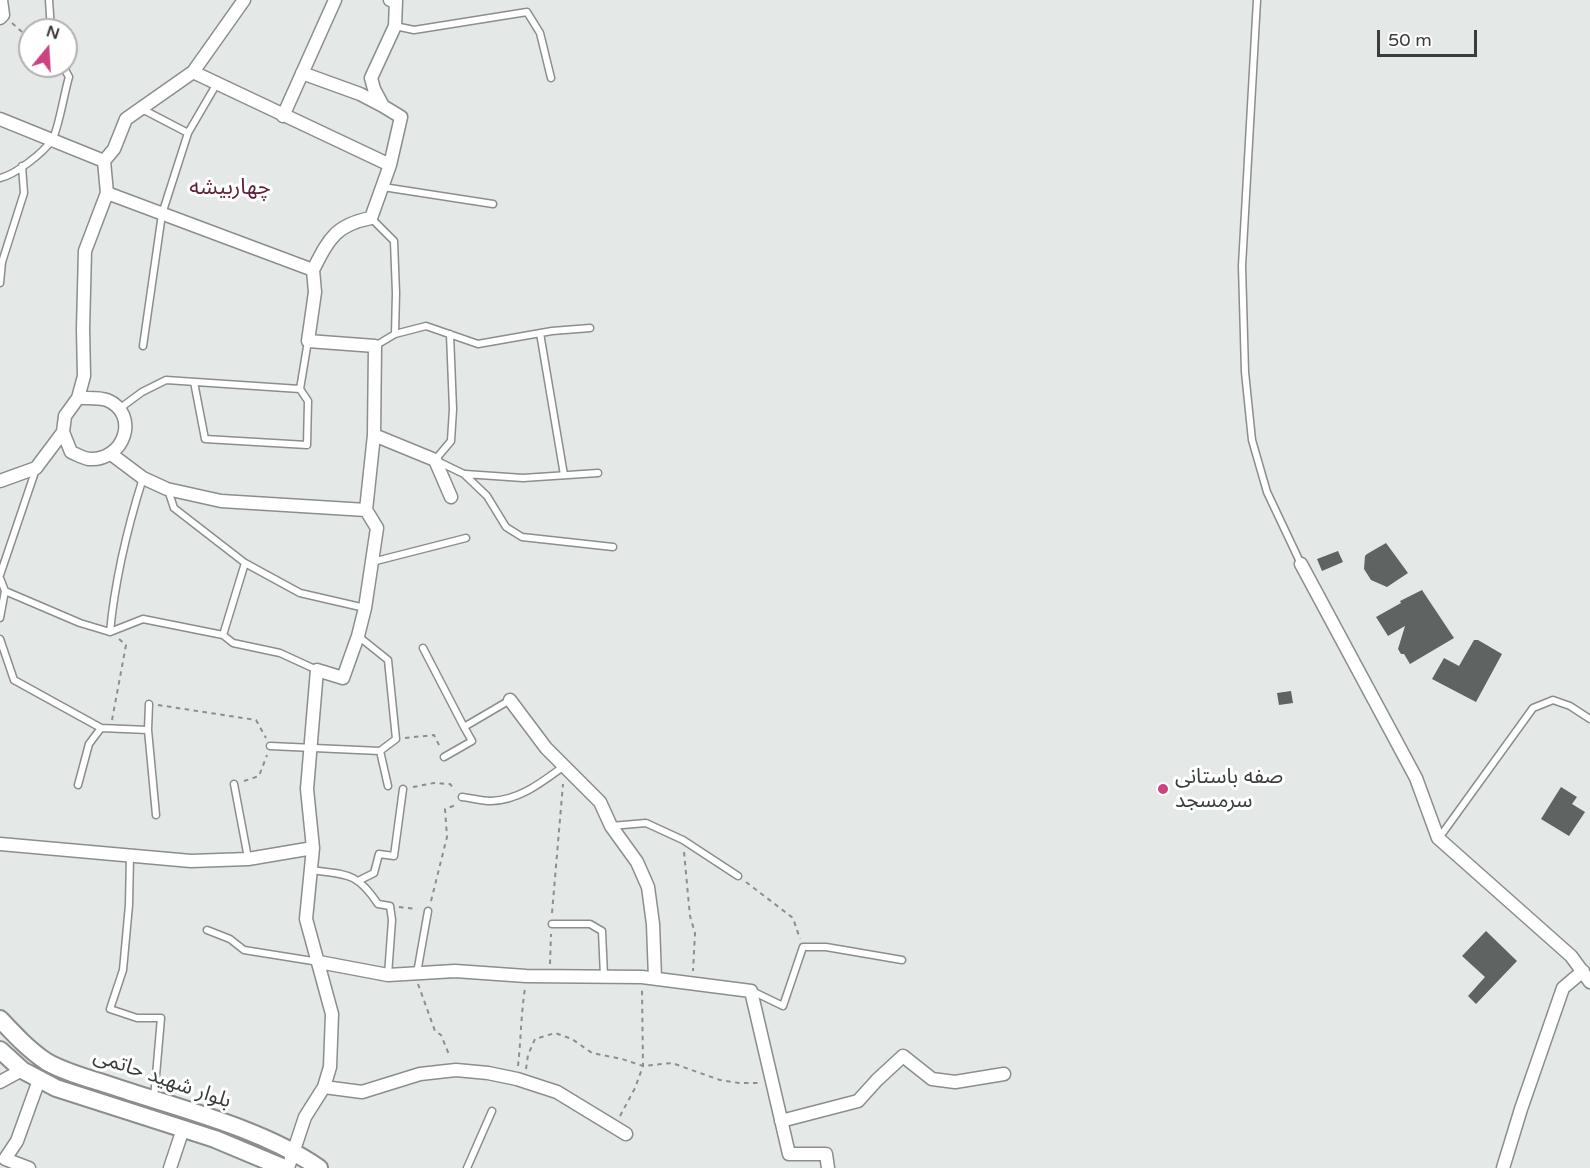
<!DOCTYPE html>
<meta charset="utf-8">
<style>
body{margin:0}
#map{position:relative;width:1590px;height:1168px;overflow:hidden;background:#e4e8e6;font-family:"Varela Round",sans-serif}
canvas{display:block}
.north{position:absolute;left:18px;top:18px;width:60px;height:60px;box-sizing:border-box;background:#fff;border:2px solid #b1b1b1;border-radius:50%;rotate:18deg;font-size:16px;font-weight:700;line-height:24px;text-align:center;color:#3b3d3c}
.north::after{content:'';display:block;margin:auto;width:21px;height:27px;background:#cb4381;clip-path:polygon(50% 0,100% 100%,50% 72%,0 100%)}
.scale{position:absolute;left:1377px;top:30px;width:100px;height:27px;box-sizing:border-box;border:3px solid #3b3d3c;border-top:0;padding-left:8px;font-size:18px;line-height:21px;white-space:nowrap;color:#3b3d3c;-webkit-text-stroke:4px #fff;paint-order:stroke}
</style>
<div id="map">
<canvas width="1590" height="1168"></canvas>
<div class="north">N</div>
<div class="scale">50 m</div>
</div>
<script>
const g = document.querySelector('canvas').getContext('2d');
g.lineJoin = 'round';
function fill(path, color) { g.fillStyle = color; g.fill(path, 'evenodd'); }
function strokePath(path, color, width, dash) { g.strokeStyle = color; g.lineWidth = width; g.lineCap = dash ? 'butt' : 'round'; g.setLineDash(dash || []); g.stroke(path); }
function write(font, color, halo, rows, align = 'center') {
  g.font = font + ' "Varela Round","Noto Sans Arabic",sans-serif'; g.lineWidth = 6; g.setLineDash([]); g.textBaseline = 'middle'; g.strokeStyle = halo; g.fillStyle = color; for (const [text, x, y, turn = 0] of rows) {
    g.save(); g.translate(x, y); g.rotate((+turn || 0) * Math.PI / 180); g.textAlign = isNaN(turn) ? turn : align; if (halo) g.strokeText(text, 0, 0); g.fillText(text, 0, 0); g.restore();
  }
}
fill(new Path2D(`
 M1386,543l22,30 -21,14 -16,-7 -7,-11 1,-13 2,-2z
 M1338,551l5,11 -21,9 -5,-12z
 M1422,590l32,48 -44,26 -6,-10h-3l-3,-5 7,-23 -17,10 -12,-19 25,-14 -1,-2z
 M1474,640h4l24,14 -26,48 -44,-23 12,-21 15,8z
 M1291,691l2,12 -14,2 -2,-12z
 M1561,787l16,10 -5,7 13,8 -16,24 -28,-17z
 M1486,931l31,30 -41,43 -8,-8 17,-19 -23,-21z`), '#5f6361');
const service = new Path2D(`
 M49,0l2,30
 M1257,0l-15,266 3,106 7,68 15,52 34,72
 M395,26l19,4 113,-18 13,21 11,45
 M142,109l46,24 -26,81 -19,132
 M188,133l28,-48
 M0,178c15,-3 43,-25 52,-38 6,-8 13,-51 17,-63l-6,-11
 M383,187l110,17
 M371,218l23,23 2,52 -1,41 -20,12
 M0,283l2,-21 22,-69 -2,-27
 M540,333l24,142
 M395,334l31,-8 52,18 74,-13 38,-3
 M450,334l3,75 -2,32 -16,19 29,14 23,22 19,31 16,10 91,10
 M194,382l11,57 102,6 1,-44 -8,-12
 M119,409l23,-17 24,-12 134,9 8,-48
 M465,474l58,4 75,-5
 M168,490l6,18 71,55 55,30 65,15
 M372,562l94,-24
 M245,563l-22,72 10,8 47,10 37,17
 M0,575l36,-106
 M0,578l5,13 -5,27
 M5,591l75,32 30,9 33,-13 80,16
 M110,632c5,-53 17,-103 33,-154
 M0,639l14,41 87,48 47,2
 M423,648l41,79
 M149,704l-1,26 8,85
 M270,746l110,5 16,-12 -8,-79 -30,-24
 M380,751l8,35
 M444,757l28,-16 -8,-14 46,-27
 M234,784l14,74
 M78,785l11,-41 12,-16
 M462,797c9,1 20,4 29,4 29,-1 51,-19 73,-35
 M611,826l35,-3 37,17 55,36
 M1439,838l94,-130 20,-8 17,6 20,13
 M130,856l-1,49 -6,65 -13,39 27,9h24l-7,80
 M311,870c35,5 45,1 67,34l12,2 2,14 -4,55
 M358,881l16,-8 5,-19 15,2 9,-67
 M552,924h38l12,7 2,45
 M207,930l23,9 14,11 75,12
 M417,973l11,-62
 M752,991l31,15 20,-59h23l76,13
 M467,1168l25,-57`);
const minor = new Path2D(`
 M0,18l3,-3 -2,-15
 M193,72l197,93
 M302,73l58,21 23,12
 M283,116l52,-116
 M0,119l104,42
 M104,161l3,32 206,77 2,22 -7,49 67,5 -1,89 -8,75 11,18 -12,80 -7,28 -15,42 -26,-8 -10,119 6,59 -7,71 26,95 -2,53 -6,20 -19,30 -17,51
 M104,161l10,-12 12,-30 67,-47 51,-72
 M313,270c16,-31 22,-45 58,-52l19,-53 11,-48 -18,-11 -9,-17 -3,-11 24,-52 1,-25 -6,-1
 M63,432l8,20c5,2 12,6 18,7 36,2 51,-45 18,-59 -8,-3 -20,-2 -29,-2
 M374,435l61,25 16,37
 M111,454l32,24 24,11 54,12 145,9
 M0,481l36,-13 27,-36 2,-16 13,-18 6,-22 -1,-47 2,-78 22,-58
 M1301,564l115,214 22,60 133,118 19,26
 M510,700l36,48 54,54 11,24 26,36 11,25 5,37 2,54
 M0,844l191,17 57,-2 65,-11
 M319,962l69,13 67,-4 71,5 116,1 109,14 38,163h37l2,14
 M0,1082l22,-12
 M324,1087l38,5 58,-18 36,-4 32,3 29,6 40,13 69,42
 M781,1121l77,-20 19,-21 26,-24 29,23 23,3 49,-8
 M29,1168l-24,-9 12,-18 22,-61
 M170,1168l13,-39
 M1503,1168l18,-59 42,-121 20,-17`);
const secondary = new Path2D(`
 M0,1019c15,16 29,31 47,43 19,11 44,17 65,24 65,22 150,42 207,82
 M0,1050l22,20 34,18 159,51 69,29`);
strokePath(service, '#8a8e8c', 9);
strokePath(minor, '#8a8e8c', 15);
strokePath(secondary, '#8a8e8c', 20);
strokePath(new Path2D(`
 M12,23l18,16
 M158,705l98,15 10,18
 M112,720l14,-75 -8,-7
 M405,738l29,-3 7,14
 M244,781l15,-5 8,-21
 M413,787l21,-4 16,1 5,6
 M684,852l6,64 5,17 -2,38
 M746,882l47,36 7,21
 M431,901l16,-64 -2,-28 11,-4
 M399,907l18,2
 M552,913l11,-129
 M550,964l1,-30
 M418,984l17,47 6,4 9,22
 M518,1066c3,-27 3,-52 7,-78
 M526,1069l2,-14 7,-16 20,-6 17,6 20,14 30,6 21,7 29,-3 48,17 19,3h21
 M620,1116l15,-28 8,-22 -1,-77`), '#8c8f8e', 2, [4.5, 4.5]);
strokePath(service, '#fff', 6);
strokePath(minor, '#fff', 12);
strokePath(secondary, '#fff', 16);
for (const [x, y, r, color] of [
 [1163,789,6,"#cb4381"]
]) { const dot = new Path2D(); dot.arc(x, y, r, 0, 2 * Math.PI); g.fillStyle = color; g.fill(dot); strokePath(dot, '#fff', 2); }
write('21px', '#3b3d3c', '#fff', [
 ["صفه باستانی",1175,777],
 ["سرمسجد",1175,801]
], 'left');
write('21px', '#3b3d3c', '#fff', [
 ["بلوار شهید حاتمی",162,1079,19]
]);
write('22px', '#61203d', '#fff', [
 ["چهاربیشه",230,188]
]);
</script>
